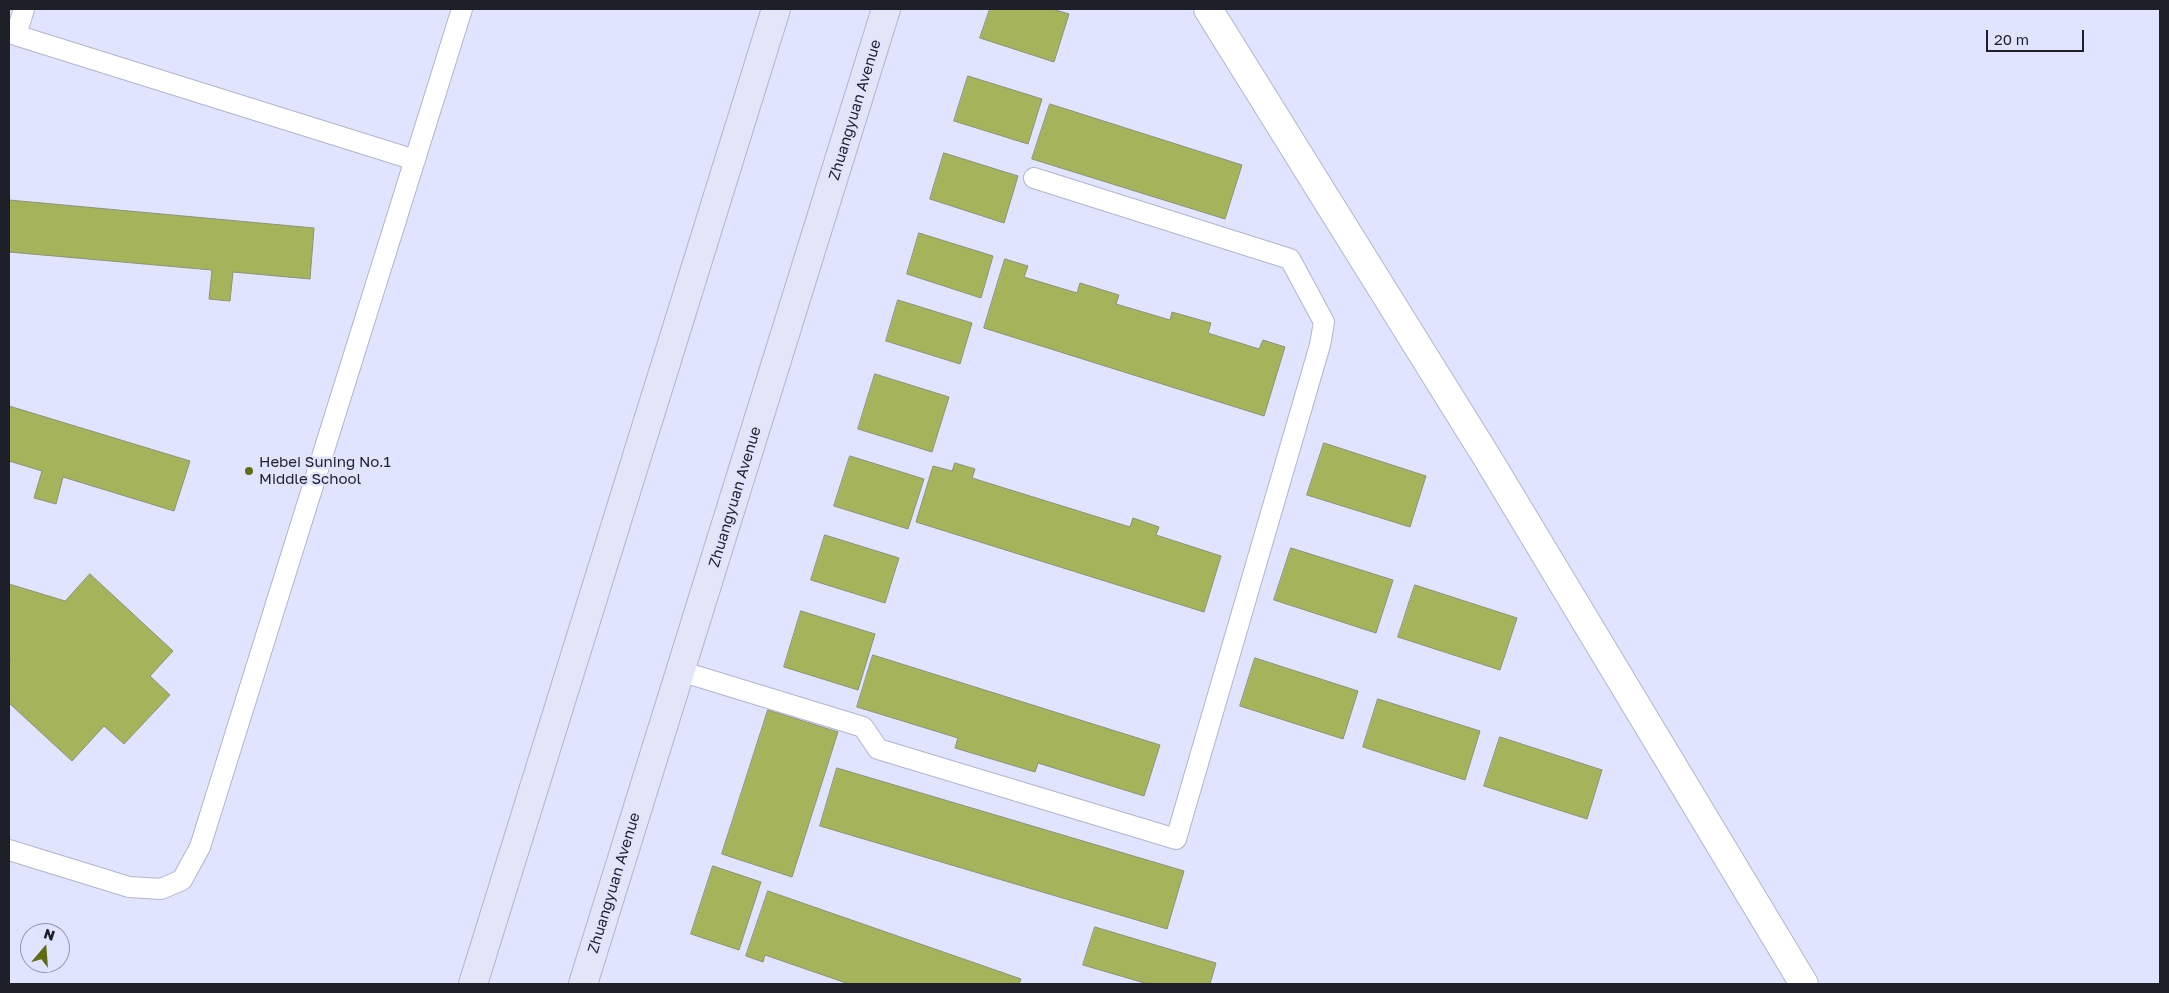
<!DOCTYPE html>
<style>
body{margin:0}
#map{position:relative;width:2169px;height:993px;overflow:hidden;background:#e0e4fe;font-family:"Golos Text",sans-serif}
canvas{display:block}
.frame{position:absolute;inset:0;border:10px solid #1e2029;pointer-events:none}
.north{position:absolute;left:20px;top:923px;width:50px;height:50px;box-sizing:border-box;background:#e0e4fe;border:1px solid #9296a9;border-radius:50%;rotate:18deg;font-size:14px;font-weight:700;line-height:20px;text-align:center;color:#1e2029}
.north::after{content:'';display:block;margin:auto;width:18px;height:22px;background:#616d16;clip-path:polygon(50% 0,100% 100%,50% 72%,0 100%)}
.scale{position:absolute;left:1986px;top:30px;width:98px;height:22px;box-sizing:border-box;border:2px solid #1e2029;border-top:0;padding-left:6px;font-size:15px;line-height:18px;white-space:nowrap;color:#1e2029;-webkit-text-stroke:4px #e0e4fe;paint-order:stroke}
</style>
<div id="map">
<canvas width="2169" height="993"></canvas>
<div class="frame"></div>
<div class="north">N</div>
<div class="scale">20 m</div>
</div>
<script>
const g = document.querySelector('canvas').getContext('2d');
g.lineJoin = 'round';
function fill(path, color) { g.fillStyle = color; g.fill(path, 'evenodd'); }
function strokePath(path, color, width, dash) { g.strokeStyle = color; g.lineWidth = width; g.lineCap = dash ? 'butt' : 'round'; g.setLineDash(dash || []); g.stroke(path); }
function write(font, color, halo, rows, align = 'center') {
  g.font = font + ' "Golos Text",sans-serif'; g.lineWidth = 5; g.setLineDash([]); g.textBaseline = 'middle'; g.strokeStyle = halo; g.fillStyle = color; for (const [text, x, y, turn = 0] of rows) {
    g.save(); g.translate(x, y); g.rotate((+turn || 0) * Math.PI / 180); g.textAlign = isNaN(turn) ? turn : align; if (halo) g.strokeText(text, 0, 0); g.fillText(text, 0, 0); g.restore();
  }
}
const building = new Path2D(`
 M990,9h62l17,5 -15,48 -74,-24z
 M968,76l74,23 -14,45 -74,-23z
 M1050,104l192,61 -17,54 -193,-60z
 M944,153l74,23 -14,47 -74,-24z
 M9,200l305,28 -4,51 -77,-7 -3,29 -21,-2 3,-29 -203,-18z
 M919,233l74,23 -12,42 -74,-24z
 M1005,259l23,7 -4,11 53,16 3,-10 39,12 -3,9 54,16 2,-8 39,11 -3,10 51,16 4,-9 22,7 -21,69 -280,-88z
 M898,300l74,23 -12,41 -74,-23z
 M875,374l74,23 -17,55 -74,-23z
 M9,406l181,55 -16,50 -111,-34 -7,27 -22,-6 8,-27 -33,-10z
 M1324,443l102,33 -16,51 -103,-32z
 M850,456l74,23 -16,50 -74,-23z
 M955,463l20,6 -3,9 158,49 3,-9 26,9 -3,8 65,21 -17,56 -288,-90 17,-56 19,5z
 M825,535l74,23 -14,45 -74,-23z
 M1291,548l102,32 -17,53 -102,-33z
 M90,574l83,77 -23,25 20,19 -46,49 -20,-18 -32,35 -63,-58v-41l2,-3 -2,-1v-74l56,17z
 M1415,585l102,33 -17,52 -102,-33z
 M801,611l74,23 -17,56 -74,-23z
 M873,655l287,90 -16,51 -106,-33 -3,9 -80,-24 3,-10 -101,-31z
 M1255,658l103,33 -15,48 -103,-33z
 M1378,699l102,32 -15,49 -102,-33z
 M768,710l70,22 -46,145 -70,-23z
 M1500,737l102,33 -15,49 -103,-33z
 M837,768l347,103 -17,58 -347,-103z
 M713,866l48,16 -22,68 -48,-16z
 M768,891l253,88 -2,5h-170l-84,-29 -2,7 -17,-6z
 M1095,927l121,36 -6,21h-62l-65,-19z`);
fill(building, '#a5b45b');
strokePath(building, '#8c9179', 1);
const lane = new Path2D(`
 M9,33l406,127
 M16,35l8,-26
 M680,671l183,56 15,22 298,90 144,-494 4,-23 -34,-63 -256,-81
 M9,850l120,37 32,2 21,-9 18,-33 262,-838`);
const street = new Path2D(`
 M1208,9l280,450 316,525`);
const secondary = new Path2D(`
 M473,984l303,-975
 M583,984l303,-975`);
strokePath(lane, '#b1b5cd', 22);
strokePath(street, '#b1b5cd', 30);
strokePath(secondary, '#b1b5cd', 30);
strokePath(lane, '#fff', 20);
strokePath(street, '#fff', 28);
strokePath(secondary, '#e3e5f9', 28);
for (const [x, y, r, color] of [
 [249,471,5,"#616d16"]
]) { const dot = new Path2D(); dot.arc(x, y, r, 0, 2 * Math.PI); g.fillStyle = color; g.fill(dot); strokePath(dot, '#e0e4fe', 2); }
write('15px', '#1e2029', '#e0e4fe', [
 ["Zhuangyuan Avenue",855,110,-73],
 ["Zhuangyuan Avenue",735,497,-73],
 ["Zhuangyuan Avenue",614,883,-73]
]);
write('15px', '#1e2029', '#e0e4fe', [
 ["Hebei Suning No.1",259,462],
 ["Middle School",259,479]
], 'left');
</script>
